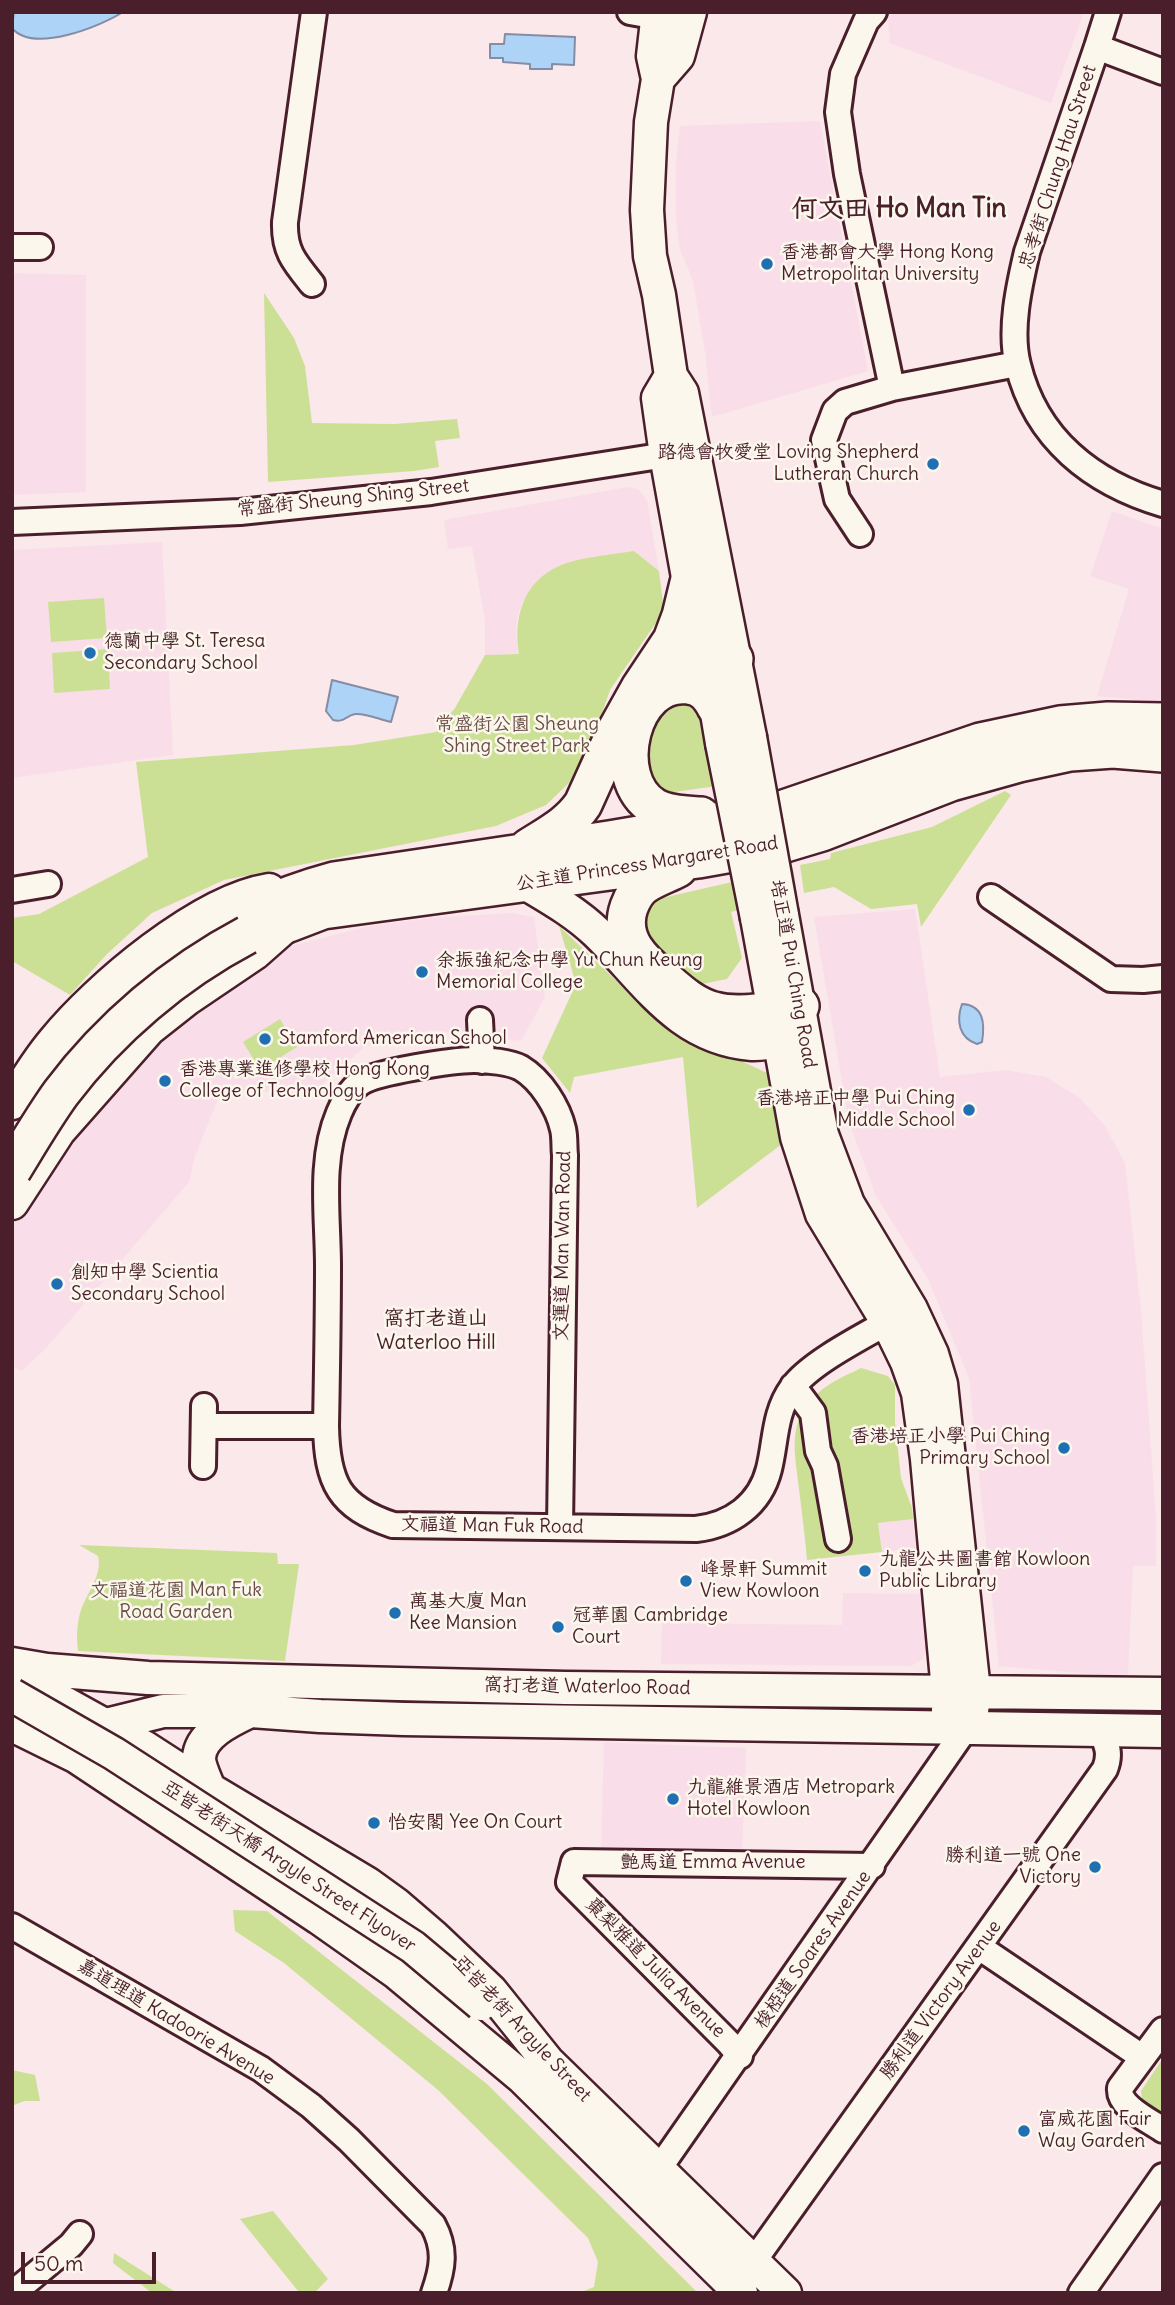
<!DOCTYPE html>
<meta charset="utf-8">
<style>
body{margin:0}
#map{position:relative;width:1175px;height:2305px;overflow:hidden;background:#fae8ea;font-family:Delius,sans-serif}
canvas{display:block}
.frame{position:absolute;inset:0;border:14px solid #4a1f2b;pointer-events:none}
.scale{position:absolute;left:21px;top:2252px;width:135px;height:32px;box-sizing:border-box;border:4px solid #4a1f2b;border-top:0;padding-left:9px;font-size:21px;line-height:24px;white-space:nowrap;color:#4a1f2b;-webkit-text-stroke:5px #fbf7ec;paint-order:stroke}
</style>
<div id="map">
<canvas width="1175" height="2305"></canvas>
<div class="frame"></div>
<div class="scale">50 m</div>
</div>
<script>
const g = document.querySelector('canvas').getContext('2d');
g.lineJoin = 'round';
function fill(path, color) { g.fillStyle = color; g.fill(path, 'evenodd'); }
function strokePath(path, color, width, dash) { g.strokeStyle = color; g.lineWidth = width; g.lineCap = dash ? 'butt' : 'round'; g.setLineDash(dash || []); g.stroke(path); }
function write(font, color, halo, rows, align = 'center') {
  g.font = font + ' Delius,"LXGW WenKai TC",sans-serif'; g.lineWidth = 5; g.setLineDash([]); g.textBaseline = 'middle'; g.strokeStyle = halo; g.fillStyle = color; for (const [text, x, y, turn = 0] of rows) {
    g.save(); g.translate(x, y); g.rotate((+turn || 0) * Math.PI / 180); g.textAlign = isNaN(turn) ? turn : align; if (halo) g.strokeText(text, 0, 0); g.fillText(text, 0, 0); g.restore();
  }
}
fill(new Path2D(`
 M894,12h190l-33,91 -161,-60 -2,-25z
 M820,121l48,250 -156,46 -7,-65 -12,-71 -14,-35 -3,-29v-54l4,-37z
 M12,273l74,2v217l-74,3z
 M628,487l10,2 9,11 12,71 -25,-20 -111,50 -6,17 -1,18 3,18 -34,1v-34l-13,-75 -24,3 -4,-29z
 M1112,511l51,18v173l-66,-6 32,-107 -39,-13z
 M162,542l11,213 -161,23v-228z
 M915,909l25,168 65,-7 41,7 34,21 25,28 20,37 16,147 15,208v48h-23l-5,111 -129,-11 -30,-288 -41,-99 -52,-83 -27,-74 -35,-205z
 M512,913l22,4 11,80 -24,44 -90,-11 -67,17 -52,47 -90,-5 -27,67 -6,26 -142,165 -25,24 -10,-5v-145l54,-84 114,-123 107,-67 78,-20 63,-9z
 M913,1519l3,29 -34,4 -4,-29z
 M843,1593l79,1 6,52 -5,13 -12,7 -250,-2 1,-41 180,2z
 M604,1742l142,6 -4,107 -141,-6z`), '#f9dee9');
fill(new Path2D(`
 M264,293l30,45 11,28 7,57 82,1 63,-5 3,19 -25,3 4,26 -25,4 -146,11z
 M634,551l25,20 5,40 -54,79 -18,52 -23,41 -23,22 -50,21 -272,54 -72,33 -45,41 -37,41 -58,-34v-43l27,-4 109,-57 -12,-95 218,-17 82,-13 19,-24 30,-53 34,-1c-6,-36 4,-72 40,-88 16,-8 56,-12 75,-15z
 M104,598l3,40 -56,4 -3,-40z
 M108,649l2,40 -56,4 -2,-40z
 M681,703l10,4 12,14 14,65 -50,7 -18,-9 -2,-59 20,-19z
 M1005,791l6,4 -90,132 -4,-23 -46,5 -37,-22 -30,6 -4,-28 30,-6 1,-6 101,-26z
 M793,868l4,27 -66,17 11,46 -15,21 -25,5 -29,-12 -35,-45 4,-20 16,-8z
 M559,926l65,62 58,45 85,40 15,71 -85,64 -14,-151 -109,20 -4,16 -28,-35 34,-74z
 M280,1019l17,28 -37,23 -17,-28z
 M861,1368l27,8 7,9v37l6,56 11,30 1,11 -35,4 4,29 -75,8c-2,-23 -5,-47 -8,-71 -4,-37 -13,-68 19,-96 12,-11 29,-18 43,-25z
 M79,1545l198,8 1,11h21l-14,97 -207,-10c-2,-13 -1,-29 3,-41 6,-17 22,-36 17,-54z
 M233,1910l34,1 220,173 211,209h-119l15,-6 4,-25 -10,-24 -150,-148 -154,-127 -49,-32z
 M1161,2061l2,54 -21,-14 -1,-10z
 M12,2070l23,5 5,26h-16l-12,5z
 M273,2211l55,68 -14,14h-17l1,-2 -58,-72z
 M114,2253l63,40h-25l-39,-30z`), '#cce095');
const water = new Path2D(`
 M14,12h109c-22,14 -90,42 -111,16z
 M505,34l70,3 -1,28 -22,-1v5h-22v-5l-27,-2v-4h-13v-14h14z
 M332,680l66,17 -7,25c-10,-2 -25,-9 -36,-8 -10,2 -11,9 -22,6l-7,-9z
 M962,1004c22,1 23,20 20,38l-5,2c-18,-6 -21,-23 -15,-40z`);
fill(water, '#add4f7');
strokePath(water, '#858ca5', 2);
const minor = new Path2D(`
 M630,12l45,8
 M874,12l-8,9 -23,53 -5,38 9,62 45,214
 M1108,12l-11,35 -70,205c-8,34 -18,79 -9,113 18,74 74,118 145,139
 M1097,47l66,25
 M12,247h28
 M312,284c-18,-22 -28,-33 -27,-62l29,-210
 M12,522l228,-10 191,-20 235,-37 16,-4
 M860,534l-23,-35 -13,-59 11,-29 10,-9 47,-14 125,-24
 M12,890l36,-6
 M991,897l120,82 32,1 20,-2
 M480,1020l2,41
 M793,1386l20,27 5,38 7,15 13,73
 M204,1426h122
 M203,1466l1,-60
 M560,1527l5,-372c-1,-8 0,-18 -2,-26 -5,-22 -22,-49 -42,-61 -11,-6 -33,-8 -47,-8 -20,0 -99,12 -114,23 -9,6 -17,20 -21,30 -20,47 -11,104 -11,153 0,54 -1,107 -2,160 1,57 13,81 67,99l303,4c35,-4 64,-24 73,-60 7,-28 5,-56 23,-81 19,-27 80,-56 110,-74
 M12,1926l249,143 50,37 38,34 84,85c13,24 10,43 1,68
 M979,1947l163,110
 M1163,2030l-43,58c-2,19 29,32 43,42
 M740,2056l-11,-13 -160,-161 5,-20 298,4
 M658,2170l308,-442
 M753,2262l352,-493c6,-15 2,-24 -4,-38
 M13,2293l58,-48 9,-11
 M1081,2293l82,-117`);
const major = new Path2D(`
 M658,12l-5,44 5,23 -7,43 -4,88 3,46 9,39 12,81 11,17 68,344
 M658,79l20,-23 12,-44
 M671,376l-13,22 8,57 23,128 27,124 6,36
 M525,883c25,15 50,29 71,49 49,47 81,106 156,112 15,1 33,-5 48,-8
 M782,915l40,220 26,69 63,105 21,45 9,30 33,307 -2,21
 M757,918l40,219 25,77 66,109 19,39 11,31 9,66 21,232v21
 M12,1103c13,-22 26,-43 42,-62 44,-54 146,-140 215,-151
 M12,1203l47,-72 90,-102 38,-30 68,-46 34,-30
 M12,1664l35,6 101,8 417,10 598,6
 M12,1674l132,73 65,42 159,95 29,21 36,31 58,55 57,71 237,231
 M12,1725l65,32 242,161 78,55 126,105 218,215
 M45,1740l118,-29h88l69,5 84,3 759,12
 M209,1789c-3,-9 -10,-22 -10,-31 1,-24 32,-38 51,-47`);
const highway = new Path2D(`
 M653,669l37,-6 44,-4
 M701,816c-15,-1 -34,-1 -47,-9 -47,-29 -23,-129 34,-122 14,1 22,10 28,22
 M528,848c20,-13 41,-23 55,-44l33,-73 24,-43 32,-48 9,-24 8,-33
 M678,868c-11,6 -24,10 -34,17 -7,5 -12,14 -15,22 -11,32 13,54 35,72 15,13 30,27 50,32 24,7 61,0 86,-5
 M247,935l42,-12 34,-13 375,-51 84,-15 40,-12 129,-50 68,-19 51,-11 43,-3 50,4
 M44,1082c80,-97 167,-168 290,-201l275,-41 166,-28 205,-70 80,-17 48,-4 55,1`);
strokePath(minor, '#4a1f2b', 30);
strokePath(major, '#4a1f2b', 37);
strokePath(highway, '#4a1f2b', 42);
strokePath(minor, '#fbf7ec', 24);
strokePath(major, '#fbf7ec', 32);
strokePath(highway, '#fbf7ec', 37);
const majorBridge = new Path2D(`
 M750,737l32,178
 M722,743l35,175
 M12,1695l101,58 300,194 68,57`);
const highwayBridge = new Path2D(`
 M12,1170c16,-26 31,-52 49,-77 49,-65 114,-120 186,-158`);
strokePath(majorBridge, '#4a1f2b', 37, []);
strokePath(highwayBridge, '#4a1f2b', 42, []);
strokePath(majorBridge, '#fbf7ec', 32);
strokePath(highwayBridge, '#fbf7ec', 37);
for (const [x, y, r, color] of [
 [767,264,7,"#1f6fb2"],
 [933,464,7,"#1f6fb2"],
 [90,653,7,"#1f6fb2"],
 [422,972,7,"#1f6fb2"],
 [265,1039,7,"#1f6fb2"],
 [165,1081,7,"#1f6fb2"],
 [969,1110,7,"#1f6fb2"],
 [57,1284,7,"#1f6fb2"],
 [1064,1448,7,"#1f6fb2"],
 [865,1571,7,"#1f6fb2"],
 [686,1581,7,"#1f6fb2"],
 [395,1613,7,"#1f6fb2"],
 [558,1627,7,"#1f6fb2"],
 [673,1799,7,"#1f6fb2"],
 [374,1823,7,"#1f6fb2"],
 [1095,1867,7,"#1f6fb2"],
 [1024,2131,7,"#1f6fb2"]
]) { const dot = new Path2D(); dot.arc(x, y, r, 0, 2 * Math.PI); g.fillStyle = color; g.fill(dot); strokePath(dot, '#fbf7ec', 2.5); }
write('19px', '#4a1f2b', '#fbf7ec', [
 ["忠孝街 Chung Hau Street",1058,167,-72],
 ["常盛街 Sheung Shing Street",353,498,-6],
 ["公主道 Princess Margaret Road",647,864,-9],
 ["培正道 Pui Ching Road",793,974,80],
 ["文運道 Man Wan Road",563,1246,-89],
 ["文福道 Man Fuk Road",492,1526,1],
 ["窩打老道 Waterloo Road",587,1687,1],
 ["艷馬道 Emma Avenue",713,1863],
 ["亞皆老街天橋 Argyle Street Flyover",289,1867,33],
 ["梭椏道 Soares Avenue",813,1950,-55],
 ["棗梨雅道 Julia Avenue",655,1968,45],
 ["勝利道 Victory Avenue",941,2000,-54],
 ["嘉道理道 Kadoorie Avenue",176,2022,31],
 ["亞皆老街 Argyle Street",522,2029,47]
]);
write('19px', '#4a1f2b', '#fbf7ec', [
 ["香港都會大學 Hong Kong",781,253],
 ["Metropolitan University",781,275],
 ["路德會牧愛堂 Loving Shepherd",919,453,"right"],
 ["Lutheran Church",919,475,"right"],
 ["德蘭中學 St. Teresa",104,642],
 ["Secondary School",104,664],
 ["余振強紀念中學 Yu Chun Keung",436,961],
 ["Memorial College",436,983],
 ["Stamford American School",279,1039],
 ["香港專業進修學校 Hong Kong",179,1070],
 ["College of Technology",179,1092],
 ["香港培正中學 Pui Ching",955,1099,"right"],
 ["Middle School",955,1121,"right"],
 ["創知中學 Scientia",71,1273],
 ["Secondary School",71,1295],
 ["香港培正小學 Pui Ching",1050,1437,"right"],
 ["Primary School",1050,1459,"right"],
 ["九龍公共圖書館 Kowloon",879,1560],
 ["Public Library",879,1582],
 ["峰景軒 Summit",700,1570],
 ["View Kowloon",700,1592],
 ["萬基大廈 Man",409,1602],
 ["Kee Mansion",409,1624],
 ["冠華園 Cambridge",572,1616],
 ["Court",572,1638],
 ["九龍維景酒店 Metropark",687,1788],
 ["Hotel Kowloon",687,1810],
 ["怡安閣 Yee On Court",388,1823],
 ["勝利道一號 One",1081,1856,"right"],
 ["Victory",1081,1878,"right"],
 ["富威花園 Fair",1038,2120],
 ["Way Garden",1038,2142]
], 'left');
write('19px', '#6a4f46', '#fbf7ec', [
 ["常盛街公園 Sheung",517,725],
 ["Shing Street Park",517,747],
 ["文福道花園 Man Fuk",176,1591],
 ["Road Garden",176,1613]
]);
write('21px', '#4a1f2b', '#fbf7ec', [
 ["窩打老道山",436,1319],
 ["Waterloo Hill",436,1343]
]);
write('bold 26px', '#4a1f2b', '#fbf7ec', [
 ["何文田 Ho Man Tin",899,210]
]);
</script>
